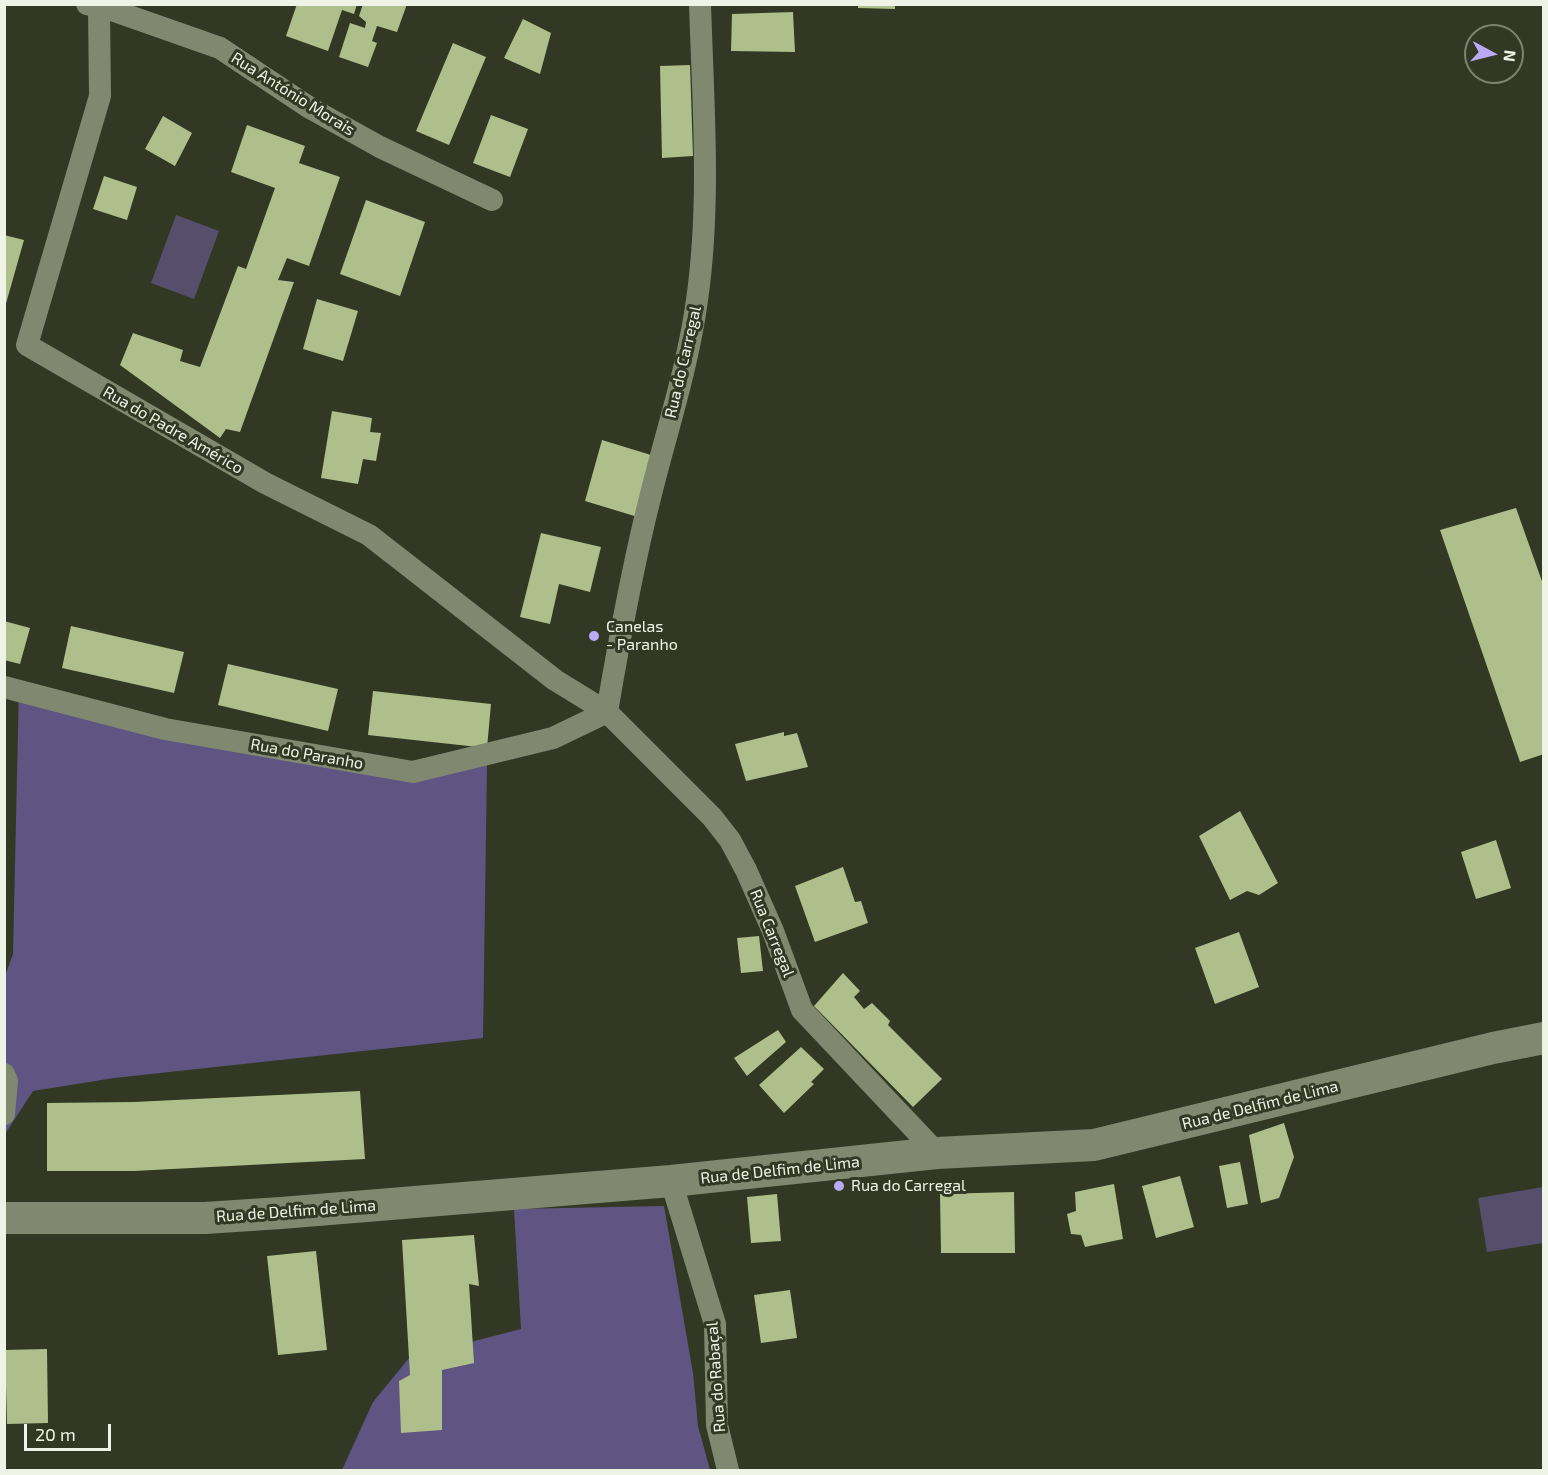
<!DOCTYPE html>
<meta charset="utf-8">
<style>
body{margin:0}
#map{position:relative;width:1548px;height:1475px;overflow:hidden;background:#323823;font-family:"Exo 2",sans-serif}
canvas{display:block}
.frame{position:absolute;inset:0;border:6px solid #eff3e6;pointer-events:none}
.north{position:absolute;left:1464px;top:24px;width:60px;height:60px;box-sizing:border-box;background:#323823;border:2px solid #7e8371;border-radius:50%;rotate:97deg;font-size:16px;font-weight:700;line-height:24px;text-align:center;color:#eff3e6}
.north::after{content:'';display:block;margin:auto;width:21px;height:27px;background:#baaaf6;clip-path:polygon(50% 0,100% 100%,50% 72%,0 100%)}
.scale{position:absolute;left:24px;top:1424px;width:87px;height:27px;box-sizing:border-box;border:3px solid #eff3e6;border-top:0;padding-left:8px;font-size:18px;line-height:21px;white-space:nowrap;color:#eff3e6;-webkit-text-stroke:4px #323823;paint-order:stroke}
</style>
<div id="map">
<canvas width="1548" height="1475"></canvas>
<div class="frame"></div>
<div class="north">N</div>
<div class="scale">20 m</div>
</div>
<script>
const g = document.querySelector('canvas').getContext('2d');
g.lineJoin = 'round';
function fill(path, color) { g.fillStyle = color; g.fill(path, 'evenodd'); }
function strokePath(path, color, width, dash) { g.strokeStyle = color; g.lineWidth = width; g.lineCap = dash ? 'butt' : 'round'; g.setLineDash(dash || []); g.stroke(path); }
function write(font, color, halo, rows, align = 'center') {
  g.font = font + ' "Exo 2",sans-serif'; g.lineWidth = 6; g.setLineDash([]); g.textBaseline = 'middle'; g.strokeStyle = halo; g.fillStyle = color; for (const [text, x, y, turn = 0] of rows) {
    g.save(); g.translate(x, y); g.rotate((+turn || 0) * Math.PI / 180); g.textAlign = isNaN(turn) ? turn : align; if (halo) g.strokeText(text, 0, 0); g.fillText(text, 0, 0); g.restore();
  }
}
fill(new Path2D(`
 M176,215l43,16 -25,68 -43,-16z
 M1543,1187v56l-56,9 -9,-54z`), '#554f6c');
fill(new Path2D(`
 M19,686l316,72 152,7 -4,273 -369,40 -81,13 -28,43 -1,-155 9,-25z
 M664,1206l29,167 5,53 12,44h-368l31,-68 36,-44 112,-29 -7,-120z`), '#5f5583');
fill(new Path2D(`
 M297,4h60l-3,10 -12,-4 -14,41 -42,-15z
 M363,4h44l-10,28 -20,-6 -5,15 5,2 -9,24 -29,-10 11,-34 15,5 1,-6 -7,-6z
 M858,4h37v5l-37,-1z
 M793,12l2,40 -64,-1 1,-37z
 M523,19l28,14 -11,41 -36,-16z
 M453,43l33,14 -37,88 -33,-14z
 M690,65l3,91 -31,2 -2,-92z
 M491,115l37,14 -18,48 -37,-14z
 M163,116l29,17 -17,33 -30,-17z
 M247,125l58,21 -6,17 41,14 -31,89 -22,-8 -9,22 16,2 -54,150 -14,-3 -6,9 -100,-73 13,-32 50,17 -3,11 20,6 38,-101 8,3 29,-81 -44,-16z
 M104,176l33,11 -10,33 -34,-11z
 M366,200l59,22 -25,74 -60,-22z
 M4,235l20,5 -19,67h-1z
 M317,299l41,12 -15,50 -40,-12z
 M332,411l40,7 -2,14 11,1 -5,28 -13,-2 -5,25 -37,-6z
 M602,440l49,15 -10,63 -56,-17z
 M1516,508l28,79v167l-24,8 -80,-232z
 M541,533l60,14 -11,45 -31,-8 -9,40 -30,-7z
 M4,621l26,7 -10,36 -16,-4z
 M71,626l113,26 -10,41 -112,-25z
 M228,664l110,25 -10,42 -110,-26z
 M373,691l118,13 -4,44 -119,-13z
 M784,732v4l13,-3 11,34 -62,14 -11,-37z
 M1240,811l38,72 -19,12 -12,-4 -17,9 -31,-64z
 M1496,840l15,48 -35,11 -15,-47z
 M843,867l12,35 6,-1 7,22 -53,19 -20,-56z
 M1239,932l20,55 -44,17 -20,-56z
 M759,936l4,35 -22,2 -4,-35z
 M843,973l17,18 -6,6 10,12 8,-6 18,18 -2,4 54,54 -29,28 -99,-101z
 M778,1030l8,12 -39,34 -13,-18z
 M801,1047l23,22 -13,13 3,2 -30,29 -25,-28z
 M360,1091l5,68 -231,12h-87v-68l87,-1z
 M1284,1123l10,34 -15,41 -18,5 -12,-68z
 M1240,1162l8,42 -21,4 -8,-42z
 M1180,1176l14,51 -38,11 -14,-52z
 M1114,1184l9,55 -38,8 -4,-12 -10,-1 -4,-20 9,-3 -1,-19z
 M1014,1192l1,61h-74l-1,-59z
 M777,1194l4,47 -30,2 -4,-46z
 M474,1235l5,51 -10,-2 5,79 -32,7v60l-41,3 -2,-52 11,-6 -8,-135z
 M316,1251l11,99 -49,5 -11,-99z
 M790,1290l7,48 -36,5 -7,-48z
 M47,1349l1,74 -41,1 -2,-74z`), '#aebf8b');
strokePath(new Path2D(`
 M87,4l25,6 108,38 90,60 70,39 112,53
 M99,7l1,89 -73,249 238,138 104,52 186,145 52,32 105,105 18,23 16,30 27,61 29,79 135,143
 M4,687l161,42 248,43 140,-34 54,-26
 M607,712c12,-71 25,-143 43,-214 16,-65 38,-131 47,-198 14,-98 6,-198 3,-296
 M4,1074l3,7 -3,33
 M671,1181l44,143 2,101 11,45`), '#808870', 22);
strokePath(new Path2D(`
 M4,1218h201l76,-5 390,-32 266,-28 157,-8 399,-97 51,-10`), '#808870', 32);
for (const [x, y, r, color] of [
 [594,636,6,"#baaaf6"],
 [839,1186,6,"#baaaf6"]
]) { const dot = new Path2D(); dot.arc(x, y, r, 0, 2 * Math.PI); g.fillStyle = color; g.fill(dot); strokePath(dot, '#323823', 2); }
write('16px', '#eff3e6', '#323823', [
 ["Rua António Morais",293,94,32],
 ["Rua do Carregal",683,362,-77],
 ["Rua do Padre Américo",173,430,30],
 ["Rua do Paranho",307,754,10],
 ["Rua Carregal",772,933,68],
 ["Rua de Delfim de Lima",1260,1105,-14],
 ["Rua de Delfim de Lima",780,1170,-6],
 ["Rua de Delfim de Lima",296,1211,-4],
 ["Rua do Rabaçal",716,1377,-94]
]);
write('16px', '#eff3e6', '#323823', [
 ["Canelas",606,627],
 ["- Paranho",606,645],
 ["Rua do Carregal",851,1186]
], 'left');
</script>
